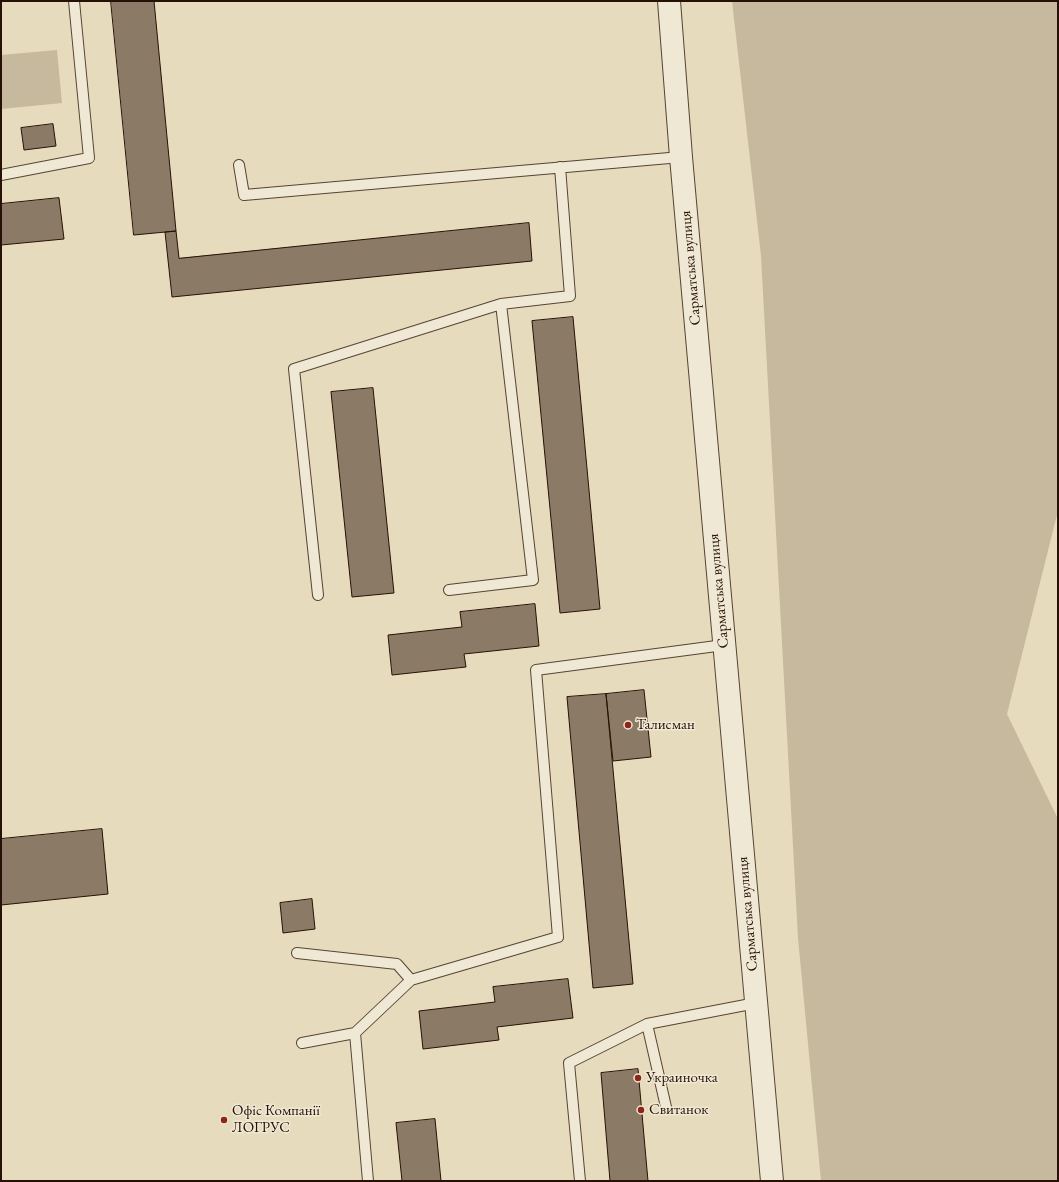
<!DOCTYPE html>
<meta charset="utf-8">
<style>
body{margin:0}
#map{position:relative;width:1059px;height:1182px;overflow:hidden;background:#e7dbbd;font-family:"EB Garamond",serif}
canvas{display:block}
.frame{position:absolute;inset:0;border:2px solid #271105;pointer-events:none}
</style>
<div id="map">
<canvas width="1059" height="1182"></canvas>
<div class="frame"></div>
</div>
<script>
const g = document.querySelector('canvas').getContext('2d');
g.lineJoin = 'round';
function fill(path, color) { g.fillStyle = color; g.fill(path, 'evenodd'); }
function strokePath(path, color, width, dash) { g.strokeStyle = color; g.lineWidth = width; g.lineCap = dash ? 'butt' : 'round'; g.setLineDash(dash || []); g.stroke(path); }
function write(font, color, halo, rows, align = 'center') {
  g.font = font + ' "EB Garamond",serif'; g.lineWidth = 3; g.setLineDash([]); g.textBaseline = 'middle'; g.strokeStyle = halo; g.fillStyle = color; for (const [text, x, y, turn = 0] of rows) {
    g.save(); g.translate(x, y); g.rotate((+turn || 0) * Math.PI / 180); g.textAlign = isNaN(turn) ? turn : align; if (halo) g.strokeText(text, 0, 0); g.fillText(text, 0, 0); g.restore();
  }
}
fill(new Path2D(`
 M732,1h326v510l-51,203 51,105v362h-237l-23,-243 -37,-682z
 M57,50l5,53 -61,6v-54z`), '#c6b99e');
const building = new Path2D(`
 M111,1h43l22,230 -42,4z
 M53,124l3,22 -32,4 -3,-22z
 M59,198l5,41 -63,6v-41z
 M529,223l3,38 -360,36 -7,-65 11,-1 3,27z
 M573,317l27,292 -40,4 -28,-292z
 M373,388l21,205 -42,4 -21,-205z
 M535,604l4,42 -75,8 2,13 -74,8 -4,-40 74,-8 -2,-15z
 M644,690l7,67 -38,4 -7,-67z
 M606,694l27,290 -40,4 -26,-291z
 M102,829l6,65 -107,11v-66z
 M312,899l3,30 -32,4 -3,-30z
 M568,979l5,39 -76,9 2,13 -76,9 -4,-38 76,-9 -2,-15z
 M638,1069l10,112h-38l-9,-108z
 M435,1119l6,62h-39l-6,-58z`);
fill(building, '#8b7a65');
strokePath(building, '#271105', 1);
const service = new Path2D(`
 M239,165l5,30 437,-38
 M1,175l88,-17 -15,-157
 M449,590l84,-10 -32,-276 69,-8 -10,-129
 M318,595l-24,-226 207,-65
 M297,953l100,11 14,16
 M647,1024l19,83
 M355,1033l13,148
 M302,1043l53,-10 56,-53 147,-43 -22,-267 188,-25
 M580,1181l-11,-118 78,-39 109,-21`);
const tertiary = new Path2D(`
 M669,1l12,156 91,1024`);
strokePath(service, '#574433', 12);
strokePath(tertiary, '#574433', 24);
strokePath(service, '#efe8d4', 10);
strokePath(tertiary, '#efe8d4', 22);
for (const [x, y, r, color] of [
 [628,725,4,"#8f2418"],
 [638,1078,4,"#8f2418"],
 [641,1110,4,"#8f2418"],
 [224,1120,4,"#8f2418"]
]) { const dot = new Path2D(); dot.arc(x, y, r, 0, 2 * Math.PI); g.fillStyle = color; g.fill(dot); strokePath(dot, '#efe8d4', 1.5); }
write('15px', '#271105', '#efe8d4', [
 ["Сарматська вулиця",691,268,-95],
 ["Сарматська вулиця",719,591,-95],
 ["Сарматська вулиця",748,914,-95]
]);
write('15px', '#271105', '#efe8d4', [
 ["Талисман",636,725],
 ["Украиночка",646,1078],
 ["Свитанок",649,1110],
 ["Офіс Компанії",232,1111],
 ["ЛОГРУС",232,1128]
], 'left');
</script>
